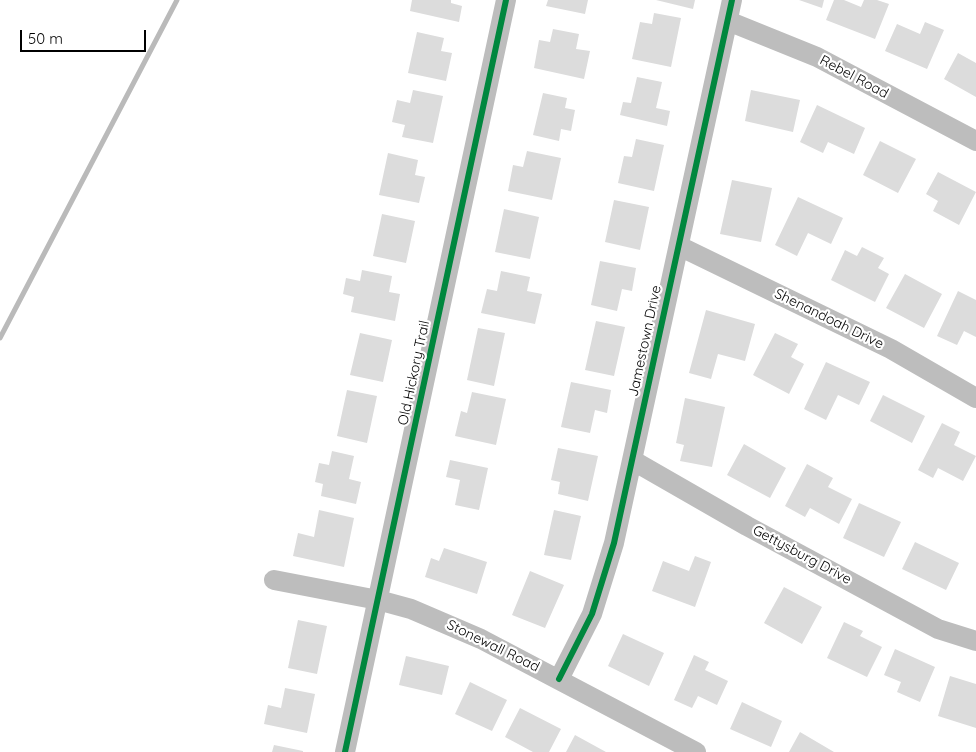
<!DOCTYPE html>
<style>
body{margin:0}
#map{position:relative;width:976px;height:752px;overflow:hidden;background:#fff;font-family:Quicksand,sans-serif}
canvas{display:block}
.scale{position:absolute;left:20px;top:30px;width:126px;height:22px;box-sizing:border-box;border:2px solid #000;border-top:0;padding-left:6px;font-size:15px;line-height:18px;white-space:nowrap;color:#000;-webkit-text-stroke:4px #fff;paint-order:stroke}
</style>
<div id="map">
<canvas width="976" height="752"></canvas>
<div class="scale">50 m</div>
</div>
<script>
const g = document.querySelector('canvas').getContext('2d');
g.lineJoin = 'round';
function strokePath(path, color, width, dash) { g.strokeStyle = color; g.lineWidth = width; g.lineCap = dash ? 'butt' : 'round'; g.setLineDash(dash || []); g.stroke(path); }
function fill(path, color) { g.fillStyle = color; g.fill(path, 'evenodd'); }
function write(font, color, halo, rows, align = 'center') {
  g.font = font + ' Quicksand,sans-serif'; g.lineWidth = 4.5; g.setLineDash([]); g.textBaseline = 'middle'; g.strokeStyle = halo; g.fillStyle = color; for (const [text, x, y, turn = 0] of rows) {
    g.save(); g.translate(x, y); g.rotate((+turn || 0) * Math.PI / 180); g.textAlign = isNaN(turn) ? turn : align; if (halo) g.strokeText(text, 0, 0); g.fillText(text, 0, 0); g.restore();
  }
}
strokePath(new Path2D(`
 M0,338l177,-338`), '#bababa', 5);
fill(new Path2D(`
 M412,0h39v3l11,3 -3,16 -49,-11z
 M548,0h40l-3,14 -39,-8z
 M656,0h39l-2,9z
 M799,0h25l-2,8z
 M834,0h10l17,7 3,-7h13l12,4 -14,35 -49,-19z
 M654,13l27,5 -10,49 -39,-8 8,-37 12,2z
 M925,22l19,8 -17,39 -42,-18 12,-27 23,10z
 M553,29l26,5 -3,15 14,2 -6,28 -50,-11 5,-28 11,2z
 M417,32l27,6 -3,13 11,2 -6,28 -38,-8z
 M958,53l18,10v34l-32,-18z
 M637,77l25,5 -6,26 14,3 -3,15 -47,-11 3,-13 8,1z
 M413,90l30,6 -10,47 -31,-6 3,-12 -13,-3 5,-22 13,3z
 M751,90l49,10 -7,32 -48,-11z
 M543,93l24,5 -2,10 10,2 -4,21 -10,-2 -2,12 -26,-6z
 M817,105l48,23 -11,26 -26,-12 -5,11 -23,-11z
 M636,139l28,6 -10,46 -36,-8 6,-27 8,1z
 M880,141l36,18 -18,34 -35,-18z
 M527,151l34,7 -9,42 -44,-9 5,-26 10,2z
 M388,153l30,7 -3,15 10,2 -6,26 -40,-8z
 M938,172l38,20 -17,33 -26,-14 5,-10 -12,-7z
 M732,180l40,8 -11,54 -41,-8z
 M798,197l45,21 -12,26 -23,-11 -11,23 -22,-11z
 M614,200l35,7 -9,43 -35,-8z
 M504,209l35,8 -9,42 -35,-7z
 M382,214l33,7 -9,42 -33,-7z
 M862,247l22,11 -6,10 11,6 -14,28 -44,-22 14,-30 12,6z
 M600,261l36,7 -4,23 -10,-2 -5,22 -26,-6z
 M362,270l30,6 -3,16 11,2 -5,27 -44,-9 3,-15 -11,-3 3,-16 14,3z
 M501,271l29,6 -3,14 15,3 -7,30 -54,-11 6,-24 10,2z
 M905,274l37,20 -18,34 -38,-20z
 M958,291l18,9v37l-12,-6 -7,14 -20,-9z
 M706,310l49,14 -10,37 -27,-7 -7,25 -22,-6z
 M596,321l29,6 -11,49 -29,-6z
 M478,328l27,5 -11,53 -27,-6z
 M360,333l32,7 -9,42 -33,-7z
 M775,333l23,11 -7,13 13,7 -15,30 -36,-19z
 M826,362l44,20 -11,23 -21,-10 -12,25 -22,-11z
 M571,382l40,8 -4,23 -12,-3 -5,23 -29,-6z
 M347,390l30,6 -10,47 -30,-7z
 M472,392l34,7 -10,46 -41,-9 6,-25 6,2z
 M883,395l42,21 -13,27 -42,-22z
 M685,398l40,9 -13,60 -32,-6 4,-16 -8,-2z
 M942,423l18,9 -6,13 22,11 -13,25 -25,-13 -5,10 -15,-8z
 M744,444l42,24 -16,30 -43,-23z
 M558,448l40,8 -10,45 -30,-7 2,-12 -9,-2z
 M332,451l22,5 -5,23 12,3 -5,22 -35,-8 2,-12 -8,-2 4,-19 10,2z
 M450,460l38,8 -9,42 -24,-5 5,-25 -14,-3z
 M807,464l26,14 -5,9 24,12 -13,25 -29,-16 -5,9 -20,-11z
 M859,503l42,19 -17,35 -41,-19z
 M319,510l35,8 -10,49 -51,-11 5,-23 16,4z
 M554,510l27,6 -10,44 -27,-5z
 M915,542l44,21 -13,27 -44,-21z
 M444,548l43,14 -10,32 -52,-17 6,-19 8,3z
 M695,556l16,6 -16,45 -43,-16 11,-30 26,10z
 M530,571l34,14 -19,43 -33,-13z
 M784,587l38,20 -20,37 -38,-21z
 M298,620l29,6 -10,48 -29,-6z
 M844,622l19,9 -3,5 22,11 -15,30 -40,-19z
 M623,634l41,19 -15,33 -41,-20z
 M895,649l40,18 -15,35 -23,-10 4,-10 -17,-7z
 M694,655l15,7 -4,8 23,11 -11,24 -19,-9 -6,12 -18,-8z
 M406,656l43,10 -7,29 -43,-10z
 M950,676l26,8v44l-38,-12z
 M470,682l37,18 -15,31 -37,-17z
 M285,688l30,6 -8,39 -43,-9 4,-19 13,3z
 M742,702l40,19 -11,26 -41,-18z
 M520,708l41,21 -12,23h-16l-28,-15z
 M800,732l34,20h-45z
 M575,735l31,17h-40z
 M274,745l29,6v1h-31z`), '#dcdcdc');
strokePath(new Path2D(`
 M728,21l89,36 159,84
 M679,246l212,103 85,49
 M632,460l115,66 191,103 38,12
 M274,580l104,20 33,9 70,30 215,113
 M559,679l33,-65 22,-71 118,-543
 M345,752l161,-752`), '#bdbdbd', 20);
strokePath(new Path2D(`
 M559,679l33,-65 22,-71 118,-543
 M345,752l161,-752`), '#00873e', 6);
write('14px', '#000', '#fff', [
 ["Rebel Road",854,77,28],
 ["Shenandoah Drive",829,319,26],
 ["Jamestown Drive",645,341,-78],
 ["Old Hickory Trail",414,373,-78],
 ["Gettysburg Drive",802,555,28],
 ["Stonewall Road",493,646,26]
]);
</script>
